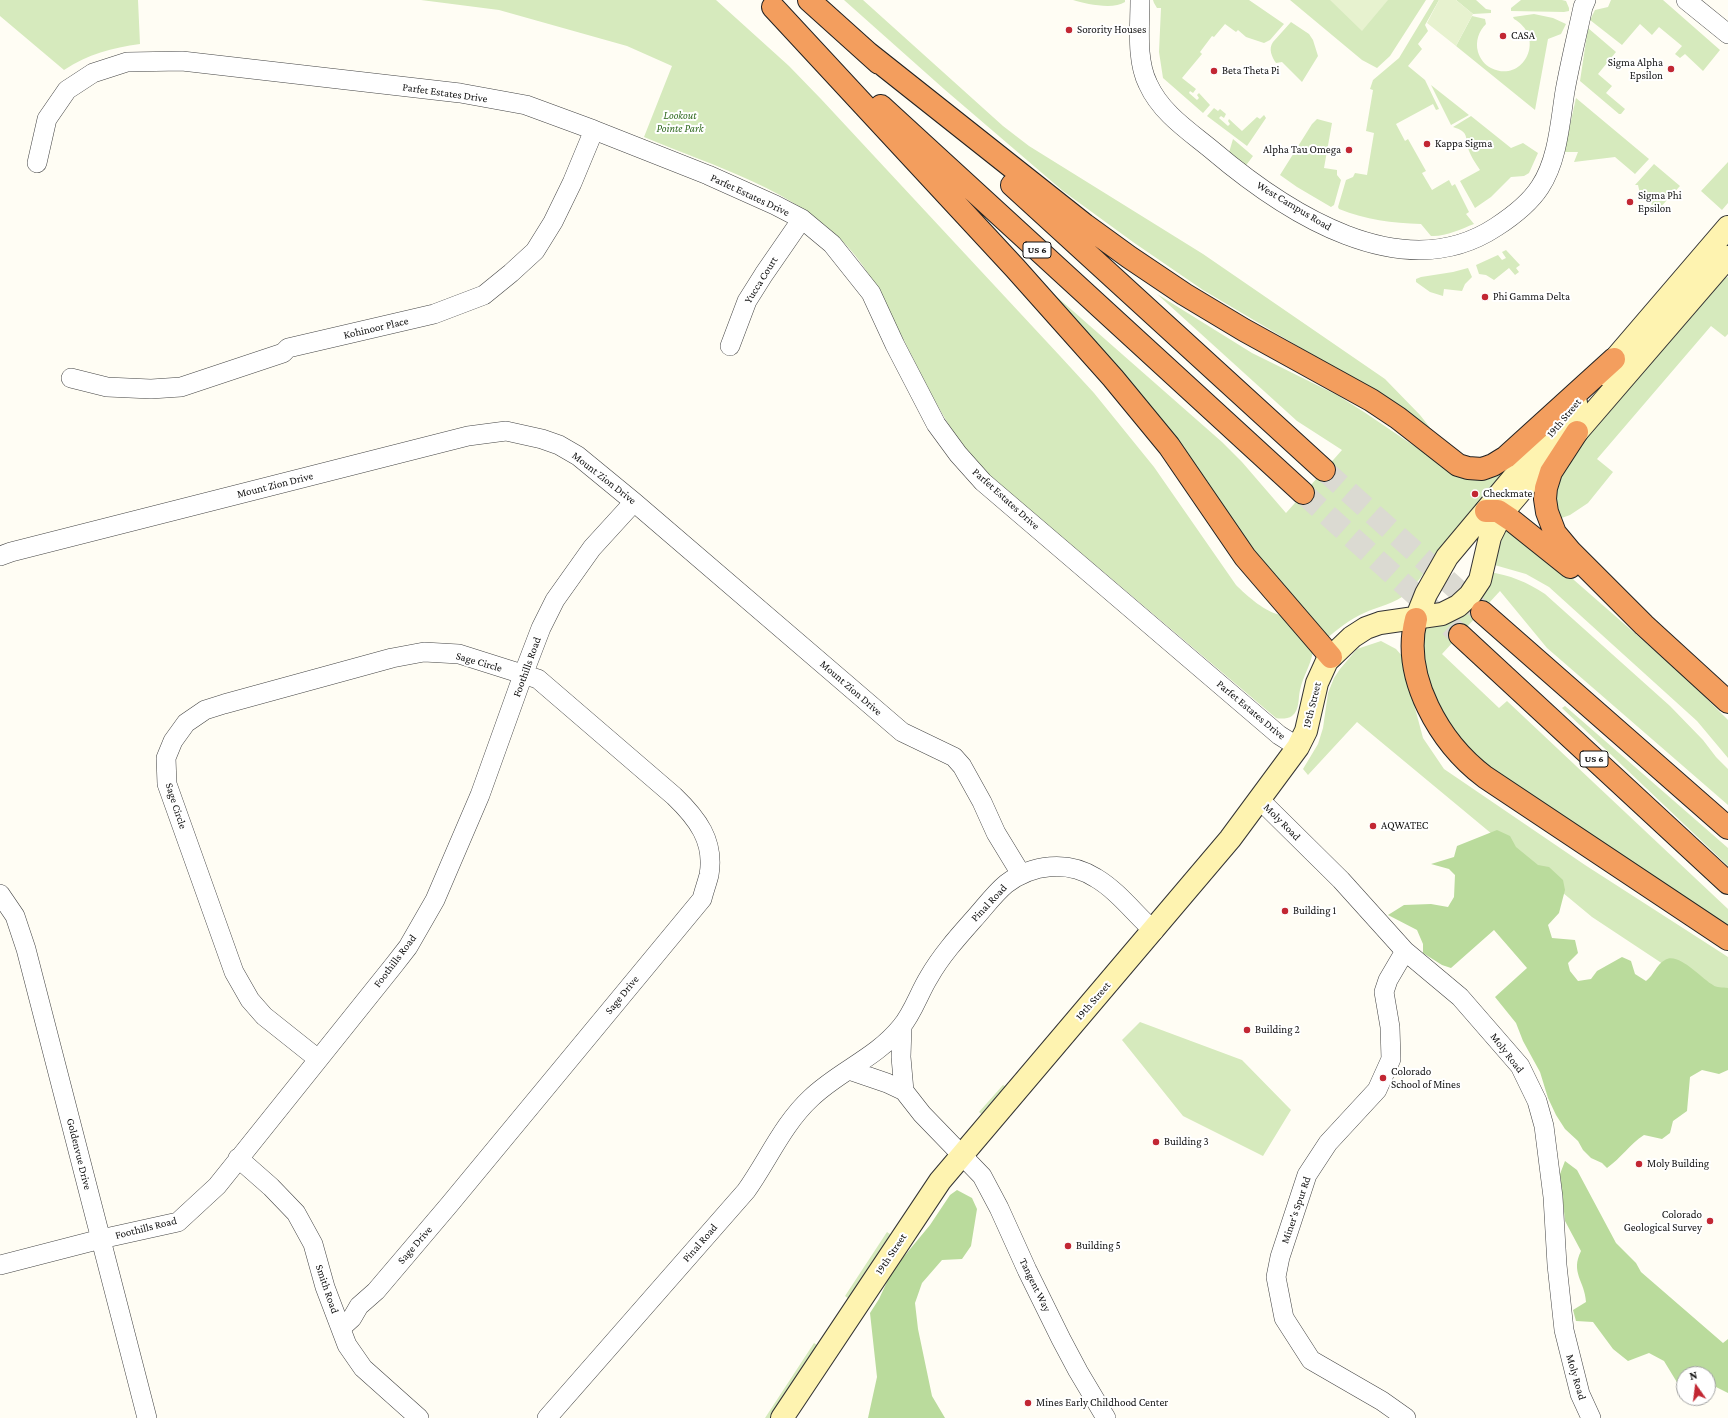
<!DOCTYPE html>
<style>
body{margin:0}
#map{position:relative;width:1728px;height:1418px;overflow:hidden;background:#fffdf4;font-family:"Crimson Pro",serif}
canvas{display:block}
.north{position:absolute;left:1676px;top:1366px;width:40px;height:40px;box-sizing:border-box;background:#fff;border:1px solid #a0a0a0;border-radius:50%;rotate:346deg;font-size:11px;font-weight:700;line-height:16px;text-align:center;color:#111}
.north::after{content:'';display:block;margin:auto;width:14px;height:18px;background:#c22733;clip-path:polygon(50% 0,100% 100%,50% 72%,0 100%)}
</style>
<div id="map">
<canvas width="1728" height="1418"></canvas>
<div class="north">N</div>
</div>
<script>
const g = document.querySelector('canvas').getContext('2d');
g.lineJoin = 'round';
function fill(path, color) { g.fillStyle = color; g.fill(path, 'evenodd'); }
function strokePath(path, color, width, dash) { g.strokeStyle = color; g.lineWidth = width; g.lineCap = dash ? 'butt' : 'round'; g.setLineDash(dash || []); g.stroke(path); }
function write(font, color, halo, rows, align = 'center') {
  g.font = font + ' "Crimson Pro",serif'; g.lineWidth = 4; g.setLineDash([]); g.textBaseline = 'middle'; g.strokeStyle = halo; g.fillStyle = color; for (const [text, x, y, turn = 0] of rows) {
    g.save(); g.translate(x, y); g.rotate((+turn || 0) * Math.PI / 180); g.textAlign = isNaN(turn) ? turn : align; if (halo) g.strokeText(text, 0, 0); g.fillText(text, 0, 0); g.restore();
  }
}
fill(new Path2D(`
 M0,0h138l2,44c-28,4 -52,10 -76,26l-64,-54z
 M421,0h295l73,66 32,33 239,257 34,37 60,74 82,118c10,10 31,29 46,30l31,36c-2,14 -10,25 -13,39 -2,8 0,20 -8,26 -4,3 -12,3 -16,2l-294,-249c-7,-9 -16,-18 -23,-28 -24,-36 -42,-76 -62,-114 -14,-28 -28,-57 -49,-80 -53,-58 -133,-80 -204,-110l28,-71 -45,-20 -128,-36z
 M844,0h19l140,126 26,20 174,108 182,125 35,36 15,19 -39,-28 -68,-42 -125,-74 -70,-48 -70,-51 -119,-102z
 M1073,0h52v2c-12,8 -39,2 -52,-2z
 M1153,0h96l35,24 -14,16 -6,3 -18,-6 -8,-7 -2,2 -11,-8 -11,13 -2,-1 -12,16 2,2 -20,24 14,11 -3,4 -3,-2 -1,2 8,7 2,-2 -2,-3 2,-2 11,12 -7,8 -40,-35 -4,-26 2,-44h-4l-3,-5z
 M1290,0h136l-36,56 -13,12 -15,-8z
 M1434,0h5l-14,25 3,6 -10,13 4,5 -14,17 17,14 14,29 -3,1 -3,-6 -37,20 9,17 3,-2 18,32 -4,2 10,17 17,-10 3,6 3,-2 14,28 -3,2 8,10c-13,5 -29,13 -43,12l-10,-12c-29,-1 -55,-4 -82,-15l-1,-2 8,-27 7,-3 2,-4 12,2 7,-42 -8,-2 7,-41 -3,-1 3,-9 26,-22z
 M1456,0h20l10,9 5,1v3l-18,1z
 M1521,0h41l4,1 3,7v3l-5,1 -53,-1v-3z
 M1611,0h52l57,50 -17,21 -18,-17 -5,4 -5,-4 7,-8 -23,-19 -7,8 -12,-11 -18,21 -32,-25 5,-10 13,-3z
 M1534,14l19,4 13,6 -5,10 -13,5 -13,71 -79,-64 16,-30 13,3 1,5c-7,7 -11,17 -8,28 2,7 7,13 13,16 32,16 56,-30 23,-49l-1,-2z
 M1291,22l18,12 4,6 5,16 -16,26 -20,-20 -6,1c-4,-6 -8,-14 -3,-21z
 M1588,28l28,24 -18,22 14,12 -6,7 19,16 -4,5h-2l-39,-33z
 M1431,85l38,30 -18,10z
 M1576,98l73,61 -14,15 -20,-17 -41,5 4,-10h-14z
 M1214,108l4,3 2,-2 6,5 -2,4 -3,-2 -2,2 9,8 2,-2 -2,-3 1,-2 13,12 15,-14 3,2 4,-4 2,3 -19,28 -40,-30z
 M1471,116l40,32 12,-5 15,10 -9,20 -5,3 -13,1 -20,20 -16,11 -15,-27 20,-11c-4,-6 -10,-15 -12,-22 -3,-12 1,-16 -15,-21z
 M1317,119l15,4 -8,45 13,2v5l4,5 -7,25 -3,2 -34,-20 -17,-12 32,-51z
 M1233,139l20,17 -9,12 -16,-12z
 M1728,162v41l-6,7 -21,-19z
 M1654,164l26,22 -23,25 -1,-5h-4l-1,-5h-6v-3h-4l-3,-13h-3z
 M1506,250l14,15 -4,3 3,4 -4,3 -6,-7 -15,12 -8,-5 -7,-1 -3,-9 22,-10 4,5 4,-2 -4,-6z
 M1015,260l207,182 20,20 44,51 56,-63 -45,-29 -140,-127 95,59 85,42 27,17 90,61 65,-16c-26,30 -55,60 -79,92 -11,14 -19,32 -33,44 -12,11 -28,13 -43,20 -14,6 -26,16 -38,26z
 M1468,268l4,9 -7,7 -3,7 -18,-2 -1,7 -13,-4 -14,-10v-3l5,-2 32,-5z
 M1728,277v57l-3,3 -14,-11 -114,133 16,13 -25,31 -18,12 -14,5 -3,-6 4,-33 16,-28 149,-174z
 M1502,525l56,41 128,112 42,42v38l-31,-37 -148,-134 -23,-13 -35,-10z
 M1488,572c22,3 39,10 57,22l125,112 33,34 13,17 12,12v36l-181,-157 -47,-57 -58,63 57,54 8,-7 221,208v21l-247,-166 -39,-41 -20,-63 1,-30 17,-7z
 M1381,641l15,8 7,8 5,13 7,38 8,30 21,31 141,96 143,92v50l-136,-90 -235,-195 -49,53 -5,-6 15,-25 5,-16 5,-35 6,-15 6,-9 17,-20z
 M1565,706l163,142v18l-166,-158z
 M1140,1022l102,38 49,50 -28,46 -80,-40 -61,-76z
 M1003,1085l5,3 -24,28 -5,-4z
 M887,1232l6,4 -43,64 -5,-4z
 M814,1343l6,4 -47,71h-8z`), '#d6eabd');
fill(new Path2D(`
 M1497,830l13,6 6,11 22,18 11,2 14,13 2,10 -6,23 -11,12 4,13 23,2 3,13 -10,10 2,8 8,10 13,-2 6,-8 25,-14 9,4 4,13 11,7c8,-6 10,-16 19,-21 13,-9 37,19 48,25 3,3 10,2 15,3v82l-9,4 -17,-4 -12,7 -3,34 -14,10 -3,12 -8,6 -18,-4c-14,9 -23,23 -37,33l-5,-5 -11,-5 -8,-8 -5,-9 -13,-12 -9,-14 -8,-17 -8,-26 -17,-31 -7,-18 -21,-26 32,-29 -33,-38 -43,38 -9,-3 -19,-12v-9l-6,-14 -29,-15 16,-10 27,-1 17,3 6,-10 1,-22 -6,-6 -18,-5 23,-7 3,-11z
 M1565,1161l12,9 39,73 20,20 5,9 82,71 5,-4v54l-20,-10v-9h-24v9l-6,1 -14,-23 -15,-8 -21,8 -15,-12 -20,-27 -17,-1 -3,-11 13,-8c-1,-21 -16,-29 -5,-51l-16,-30 -5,-47z
 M957,1190l15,8 5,11 -6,37 -9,13 -20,1 -20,23 -7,20 3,26 14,67 13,22h-77l9,-41 -7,-64 9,-14 13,-28 38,-46 20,-30z`), '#badb9c');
fill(new Path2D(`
 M1330,0h58l-26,31z
 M1439,0h17l17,14 -17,32 -29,-23z`), '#e7f2cf');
strokePath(new Path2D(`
 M1324,470l157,141
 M1303,493l157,142`), '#dbdad2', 22, [22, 11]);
const street = new Path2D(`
 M1140,0c0,27 -4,60 8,84 13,29 41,47 64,66 73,62 190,139 284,77 17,-11 33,-23 44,-40 18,-27 20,-65 25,-96 5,-28 12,-56 18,-84l3,-7
 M1686,0l42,34
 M37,163l10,-44 20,-29 26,-17 34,-11 55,-1 278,32 66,12 68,25 114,45 67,30 27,14 30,25 39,49 24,52 41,79 22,30 25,28 296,253 19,12
 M730,346l17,-45 17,-27 38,-55
 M71,378l36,9 44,2 30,-2 102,-34 5,-5 146,-34 50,-19 27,-22 24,-22 18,-29 19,-39 22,-53
 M0,556l11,-4 457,-116 38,-5 36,8 17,6 19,11 56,46 268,230 52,25 8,9 20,36 14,31 25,41
 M1259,799l82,81 64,71 55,46 60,69 17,35 7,25 9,71 4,68 7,65 16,64 11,24
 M0,894l15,22 11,33 121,469
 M1405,951l-17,29 -4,12 6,35 1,32 -14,31 -49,53 -21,32 -27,82 -4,20 8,41 27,42 71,41 24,17
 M902,1026l-1,31 3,34
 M318,1059l-54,-43 -14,-16 -16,-28 -67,-188 -1,-26 7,-17 13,-18 19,-13 19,-6 168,-46 32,-6 35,2 79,25 136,117c23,22 41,45 35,79 -2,8 -5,16 -7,24l-253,306 -73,86 -17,15 -7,12 -11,10
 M849,1070l38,13 17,8 18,23 60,62 17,32 28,62 34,69 17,32 28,47
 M238,1158l33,29 25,26 17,31 12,43 22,58 16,23 56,50
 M0,1265l101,-26 77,-17 39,-36 177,-221 14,-18 27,-47 45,-105 43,-120 18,-47 14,-28 37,-52 42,-46
 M547,1418l199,-227c22,-31 37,-67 65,-93 28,-27 65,-40 90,-71 12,-14 18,-34 28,-50 12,-21 28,-39 44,-57 11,-12 21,-26 33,-36 26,-20 62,-24 90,-6 22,13 39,36 58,53`);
const secondary = new Path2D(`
 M1602,374l126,-147
 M1416,619l10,-25 21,-37 129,-154
 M782,1418l158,-237 290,-342 68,-92 8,-16 11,-48 10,-22 25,-24 14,-9 14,-5 62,-9 16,-8 12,-11 10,-15 10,-43 12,-24 40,-47 35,-34 151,-175`);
const highway = new Path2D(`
 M809,0l70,63
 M773,7l242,261 98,110 56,68 76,111 86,100
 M868,53l217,172 44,32 55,37 60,36 127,70 27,18 60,47 10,3 14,1 11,-4 13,-8 108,-98
 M881,106l422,387
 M1012,185l312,285
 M1577,432l-26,40 -5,16 -1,11 2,13 8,21 15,18 74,74 84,77
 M1486,511h12l12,8 60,48
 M1482,612l246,216
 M1416,619c-15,58 24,124 69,158l243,162
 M1460,635l268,248`);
strokePath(street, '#444', 20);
strokePath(secondary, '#333', 24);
strokePath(highway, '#222', 24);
strokePath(street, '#fff', 19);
strokePath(secondary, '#fef3b0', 22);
strokePath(highway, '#f39e5e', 22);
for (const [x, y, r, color] of [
 [1069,30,4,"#c22733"],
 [1503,36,4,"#c22733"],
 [1671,69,4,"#c22733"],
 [1214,71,4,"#c22733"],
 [1427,144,4,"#c22733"],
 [1349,150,4,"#c22733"],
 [1630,202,4,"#c22733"],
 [1485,297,4,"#c22733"],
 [1475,494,4,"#c22733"],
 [1373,826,4,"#c22733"],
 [1285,911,4,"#c22733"],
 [1247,1030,4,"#c22733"],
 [1383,1078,4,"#c22733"],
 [1156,1142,4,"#c22733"],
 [1639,1164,4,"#c22733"],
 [1710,1221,4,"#c22733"],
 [1068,1246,4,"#c22733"],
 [1028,1403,4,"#c22733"]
]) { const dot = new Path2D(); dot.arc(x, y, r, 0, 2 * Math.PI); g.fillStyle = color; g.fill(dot); strokePath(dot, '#fff', 1.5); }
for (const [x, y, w] of [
 [1037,250,28],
 [1594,759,28]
]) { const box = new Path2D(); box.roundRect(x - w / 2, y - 8, w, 16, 3); g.fillStyle = '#fff'; g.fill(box); strokePath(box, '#111', 1); }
write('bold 10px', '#111', null, [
 ["US 6",1037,250],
 ["US 6",1594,759]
]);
write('11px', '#111', '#fff', [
 ["Sorority Houses",1077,30],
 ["CASA",1511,36],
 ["Sigma Alpha",1663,63,"right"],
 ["Epsilon",1663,76,"right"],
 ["Beta Theta Pi",1222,71],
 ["Kappa Sigma",1435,144],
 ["Alpha Tau Omega",1341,150,"right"],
 ["Sigma Phi",1638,196],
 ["Epsilon",1638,209],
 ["Phi Gamma Delta",1493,297],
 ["Checkmate",1483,494],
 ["AQWATEC",1381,826],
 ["Building 1",1293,911],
 ["Building 2",1255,1030],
 ["Colorado",1391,1072],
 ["School of Mines",1391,1085],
 ["Building 3",1164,1142],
 ["Moly Building",1647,1164],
 ["Colorado",1702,1215,"right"],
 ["Geological Survey",1702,1228,"right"],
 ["Building 5",1076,1246],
 ["Mines Early Childhood Center",1036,1403]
], 'left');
write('11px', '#111', '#fff', [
 ["Parfet Estates Drive",445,93,8],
 ["Parfet Estates Drive",750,195,25],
 ["West Campus Road",1294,206,31],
 ["Yucca Court",761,280,-58],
 ["Kohinoor Place",376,328,-13],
 ["19th Street",1564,418,-50],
 ["Mount Zion Drive",604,478,38],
 ["Mount Zion Drive",275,485,-14],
 ["Parfet Estates Drive",1006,499,42],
 ["Sage Circle",479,662,16],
 ["Foothills Road",527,667,-70],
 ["Mount Zion Drive",851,688,41],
 ["19th Street",1312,705,-76],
 ["Parfet Estates Drive",1251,710,40],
 ["Sage Circle",176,806,72],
 ["Moly Road",1282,822,45],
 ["Pinal Road",989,903,-47],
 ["Foothills Road",395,961,-53],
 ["Sage Drive",622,995,-51],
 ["19th Street",1093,1001,-49],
 ["Moly Road",1507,1053,52],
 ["Goldenvue Drive",79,1154,76],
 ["Miner's Spur Rd",1296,1210,-71],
 ["Foothills Road",146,1228,-14],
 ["Pinal Road",700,1243,-49],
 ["Sage Drive",415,1245,-49],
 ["19th Street",891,1254,-56],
 ["Tangent Way",1035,1285,64],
 ["Smith Road",327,1289,71],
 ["Moly Road",1576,1377,74]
]);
write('italic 11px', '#316a20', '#fff', [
 ["Lookout",680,116],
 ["Pointe Park",680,129]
]);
</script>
